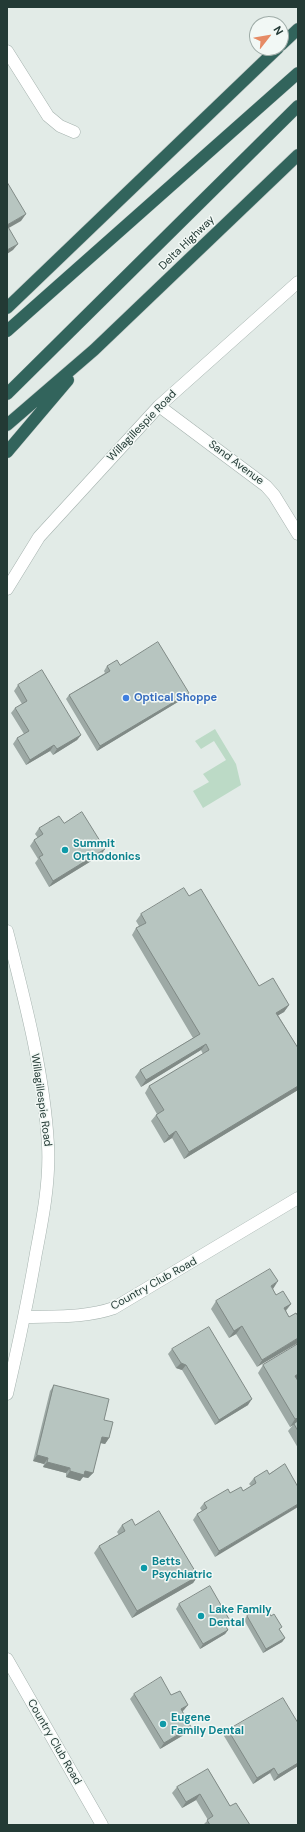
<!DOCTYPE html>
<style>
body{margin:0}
#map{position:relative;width:305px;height:1832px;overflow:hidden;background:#e2ebe7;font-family:"DM Sans",sans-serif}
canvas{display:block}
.frame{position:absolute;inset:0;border:8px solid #233a35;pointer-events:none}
.north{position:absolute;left:249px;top:16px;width:40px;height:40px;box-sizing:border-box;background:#f2f8f5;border:1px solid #9faca8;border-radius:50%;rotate:59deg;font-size:11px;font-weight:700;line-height:16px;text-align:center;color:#233a35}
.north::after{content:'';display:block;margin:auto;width:14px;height:18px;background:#e68b65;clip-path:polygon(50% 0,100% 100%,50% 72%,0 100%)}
</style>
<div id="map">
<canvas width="305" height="1832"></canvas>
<div class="frame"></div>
<div class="north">N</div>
</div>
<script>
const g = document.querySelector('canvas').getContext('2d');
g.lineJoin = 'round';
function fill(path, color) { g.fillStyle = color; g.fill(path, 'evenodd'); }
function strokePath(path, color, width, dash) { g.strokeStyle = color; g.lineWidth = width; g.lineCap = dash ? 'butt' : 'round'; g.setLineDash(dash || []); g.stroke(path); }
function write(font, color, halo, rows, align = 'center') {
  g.font = font + ' "DM Sans",sans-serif'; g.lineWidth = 3; g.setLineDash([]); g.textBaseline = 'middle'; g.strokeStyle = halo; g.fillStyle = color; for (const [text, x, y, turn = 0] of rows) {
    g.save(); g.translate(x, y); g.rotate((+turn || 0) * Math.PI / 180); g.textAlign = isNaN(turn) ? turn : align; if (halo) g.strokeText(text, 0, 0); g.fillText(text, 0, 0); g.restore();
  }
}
fill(new Path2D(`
 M215,729l21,35 5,21 -38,23 -10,-17 16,-9 -6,-8 23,-14 -12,-19 -13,8 -6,-8z`), '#bcdac6');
const minor = new Path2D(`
 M7,51l41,65 12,10 14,6
 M159,406l107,80 8,9 24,39
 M7,589l32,-52 120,-131 139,-124
 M7,931c18,70 37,142 41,214 2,35 -5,72 -12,108 -8,47 -18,94 -29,141
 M25,1317c30,-1 60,1 89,-9l184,-110
 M7,1659l95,166`);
const highway = new Path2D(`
 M281,45l17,-16
 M7,308l271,-260
 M7,331l291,-258
 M7,394l291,-288
 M7,425l87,-75 204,-195
 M7,452l61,-72`);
strokePath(minor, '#a5b2ae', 13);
strokePath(highway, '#c1c8c6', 13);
strokePath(minor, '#fff', 12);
strokePath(highway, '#32645c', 12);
fill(new Path2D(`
 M120,665l66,32 -89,54 -31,-52 3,-4 36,-22 -1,-2 3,-5z
 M18,685l63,50 -4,5 -24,15 -3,-4 -24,14 -13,-21 4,-6 7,-4 -13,-21 4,-5 7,-4 -8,-13z
 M64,823l37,32 -52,32 -14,-24 3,-4 -8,-13 4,-6 4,-2 -3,-4 4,-6z
 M189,896l70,90 30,19 -5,7 -6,3 20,33v42l-114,69 -12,-21 -8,5 -13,-22 5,-6 1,-1 -12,-21 4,-7 54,-32 -2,-4 -60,37 -6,-10 5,-7 53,-32 -61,-103 4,-7 3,-2 -3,-5 5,-7z
 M273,1289l3,6 15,9 -5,7 3,6 7,-4 -39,54 -21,-33 -7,4 -18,-29 5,-8z
 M298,1344v34l-1,1 1,2v67l-10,-17 5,-6 -3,2 -32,-54 5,-8z
 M172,1349l76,56 -33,20 -33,-55 -6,-2 -8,-14z
 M54,1385l55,53 -4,6 -5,-1 -7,30 -5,5 -5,-1 -3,4 -14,-4v-4l-23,-6 1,-3 -11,-3 17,-70z
 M285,1464l-70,93 -22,-37 4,-6 5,-3 -2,-3 4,-5 26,-10 13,-2 8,-5 -2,-2 5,-6 15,-4z
 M122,1525h13l63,51 -5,7 -61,35 -38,-65 5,-7 20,-11 -2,-3z
 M179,1604l47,19 -2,1 4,6 -3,4 -25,15 -24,-40z
 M247,1616l33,14 5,8 -3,4 -19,11 -19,-33z
 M134,1694l37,1 13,15 -2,1 9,16 -4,6 -27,16 -30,-50z
 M298,1723v43l-24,15 -4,-8 -17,11 -29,-48 4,-6z
 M208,1769l22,37 20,19h-47l5,-5 -12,-20 -14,8 -10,-15 5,-6z`), '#9da9a5');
fill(new Path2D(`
 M26,214l-5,7 -14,8v-4z
 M18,244l-5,6 -6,4v-4z
 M189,693l-3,4 -89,54 3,-5z
 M81,735l-4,5 -24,15 4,-6z
 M54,745l-4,6 -24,14 4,-5z
 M105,849l-4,6 -52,32 4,-6z
 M289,1005l-5,7 -12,7 4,-6z
 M206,1044l-5,6 -60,37 5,-7z
 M298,1086v4l-114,69 5,-7z
 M176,1131l-4,7 -8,5 5,-7z
 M278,1281l-5,8 -2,-3z
 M291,1304l-6,7 -1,-3z
 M242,1326l-6,8 -7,4 5,-7z
 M298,1338v5l-41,24 5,-7z
 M181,1363l5,2 -4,5 -6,-2z
 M298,1374v4l-9,5 6,-7z
 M252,1399l-4,6 -33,20 4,-5z
 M298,1418v4l-8,5 5,-8z
 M102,1437l7,1 -4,6 -8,-2z
 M37,1455l11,3 -4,6 -11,-3z
 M47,1462l23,6 -4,5 -23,-6z
 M70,1471h15l8,2 -5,5 -5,-1 -3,4 -14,-4z
 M298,1504v3l-83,50 4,-6z
 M198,1576l-5,7 -61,35 5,-7z
 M229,1619l-3,4 -6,4 3,-5z
 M228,1630l-3,4 -25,15 3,-5z
 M285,1638l-3,4 -19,11 3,-4z
 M188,1705l-4,5 -7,5 4,-6z
 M191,1727l-4,6 -27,16 4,-6z
 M298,1763v3l-24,15 4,-6z
 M274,1768l-4,5 -17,11 4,-6z
 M200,1794l-4,6 -14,8 4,-6z`), '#808a86');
const building = new Path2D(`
 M7,182l19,32 -19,11 11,19 -11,6z
 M158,642l31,51 -89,53 -31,-51 41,-24 -3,-5 10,-6 3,5z
 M42,670l39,65 -24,14 -3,-4 -24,15 -13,-22 12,-7 -14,-23 12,-7 -9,-16z
 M82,812l23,37 -52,32 -14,-24 4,-2 -9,-15 9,-6 -4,-6 20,-12 5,7z
 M184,888l5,8 12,-7 58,97 14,-8 16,27 -13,8 22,35v38l-109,66 -13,-21 -7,5 -13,-21 8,-5 -15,-24 60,-36 -3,-6 -60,36 -6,-10 60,-36 -64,-106 10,-5 -5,-9z
 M270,1269l8,12 -7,5 5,9 7,-4 8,13 -7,4 5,9 7,-4 2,3v22l-36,22 -20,-34 -8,5 -18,-30z
 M209,1327l43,72 -33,21 -33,-55 -5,-2 -9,-14z
 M298,1344v30l-3,2 3,5v37l-3,1 -32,-54z
 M54,1385l55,14 -5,21 9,2 -4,16 -7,-1 -9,36 -8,-2 -1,4 -14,-4v-3l-23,-6 1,-4 -11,-3z
 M298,1421v10l-4,-7z
 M285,1464l13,23v17l-79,47 -22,-37 10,-6 -3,-5 24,-14 2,4 11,-6 2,4 13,-8 -2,-5 13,-8 2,4z
 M159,1511l39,65 -61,35 -38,-65 26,-15 -3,-6 10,-6 3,6z
 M210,1586l19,33 -6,3 5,8 -25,14 -24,-40z
 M265,1605l6,11 3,-2 8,13 -3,2 6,9 -19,11 -19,-33z
 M161,1677l10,18 9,-4 8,14 -7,4 10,18 -27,16 -30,-49z
 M283,1698l15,25v40l-20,12 -4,-7 -17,10 -29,-48z
 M208,1769l22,37 6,-3 14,22h-40l-3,-5 6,-4 -13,-22 -14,8 -9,-15z`);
fill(building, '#b7c5c0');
strokePath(building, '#808a86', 1);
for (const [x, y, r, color] of [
 [126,698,4,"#3f7fe0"],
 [65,850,4,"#0f9aa8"],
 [144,1568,4,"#0f9aa8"],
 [201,1616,4,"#0f9aa8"],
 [163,1724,4,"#0f9aa8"]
]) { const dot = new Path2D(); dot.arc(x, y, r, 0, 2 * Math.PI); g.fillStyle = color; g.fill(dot); strokePath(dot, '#f2f8f5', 1.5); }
write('11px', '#233a35', '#f2f8f5', [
 ["Delta Highway",187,243,-44],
 ["Willagillespie Road",142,426,-46],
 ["Sand Avenue",236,463,37],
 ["Willagillespie Road",41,1100,82],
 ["Country Club Road",154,1284,-29],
 ["Country Club Road",54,1742,60]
]);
write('bold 11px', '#366cbe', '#f2f8f5', [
 ["Optical Shoppe",134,698]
], 'left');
write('bold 11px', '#0d838f', '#f2f8f5', [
 ["Summit",73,844],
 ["Orthodonics",73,857],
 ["Betts",152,1562],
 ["Psychiatric",152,1575],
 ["Lake Family",209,1610],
 ["Dental",209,1623],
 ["Eugene",171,1718],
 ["Family Dental",171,1731]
], 'left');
</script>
